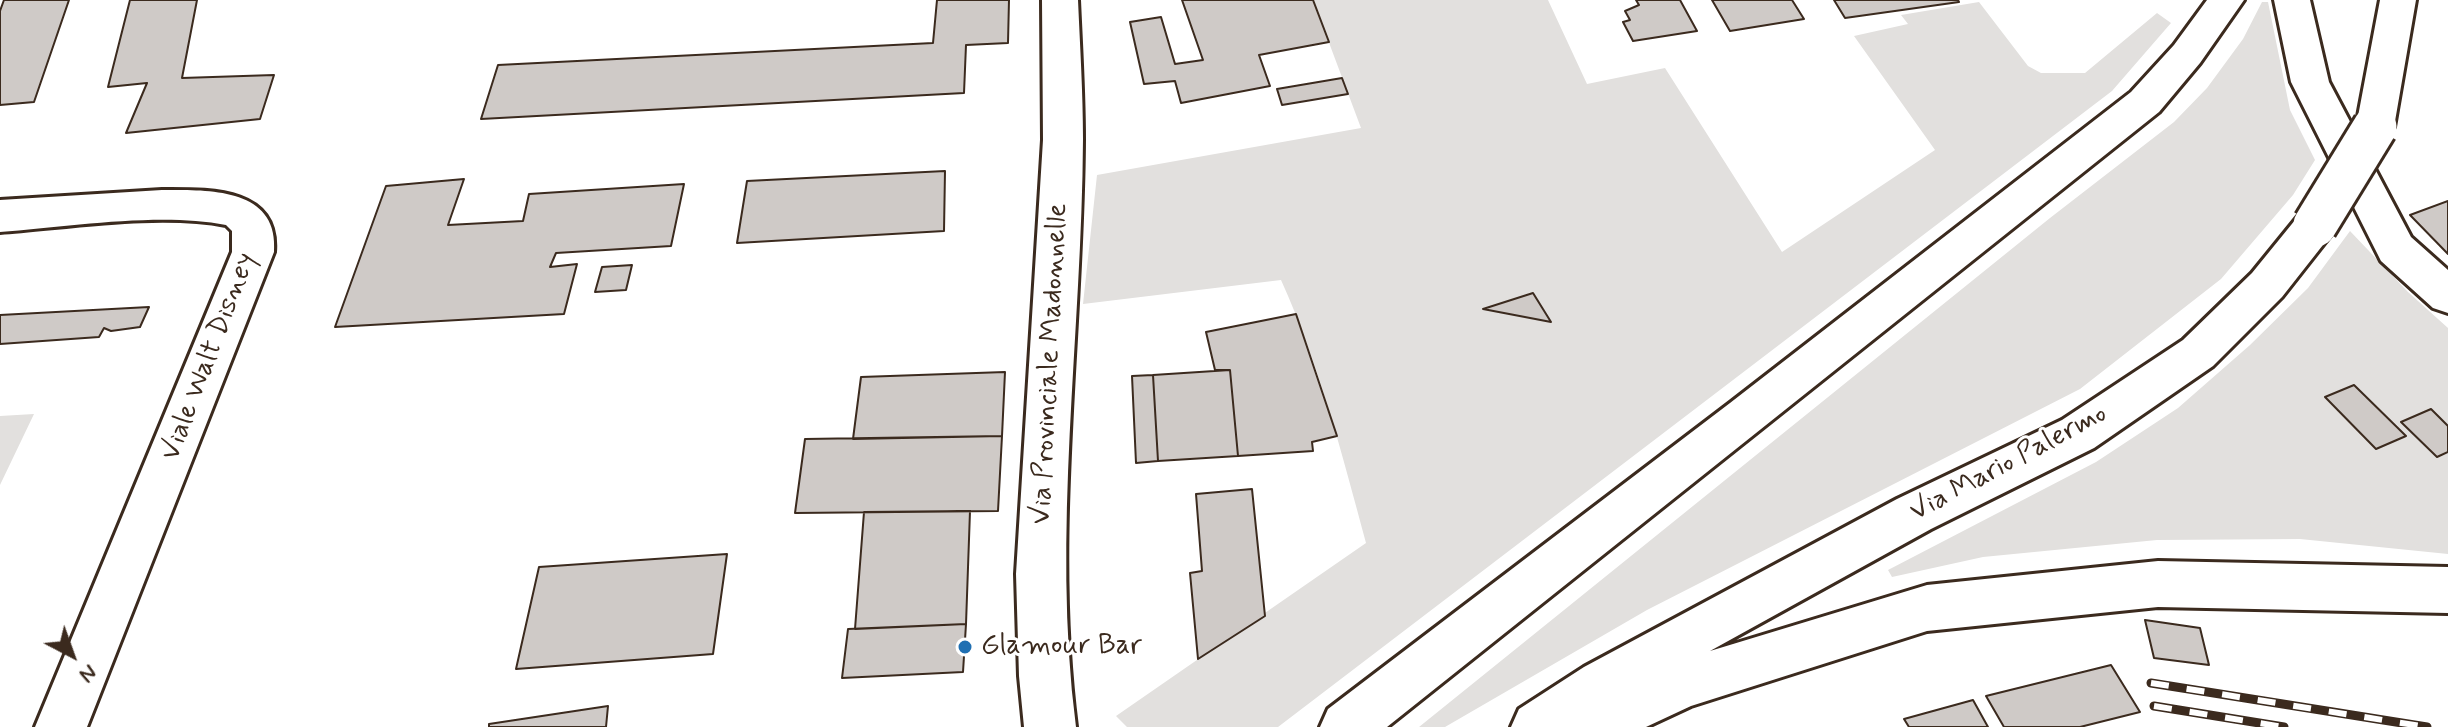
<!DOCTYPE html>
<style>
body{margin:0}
#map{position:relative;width:2448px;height:727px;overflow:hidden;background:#fff;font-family:Mynerve,sans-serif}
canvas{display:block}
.north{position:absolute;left:32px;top:615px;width:80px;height:80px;-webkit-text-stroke:6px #fff;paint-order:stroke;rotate:139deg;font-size:22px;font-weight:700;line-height:32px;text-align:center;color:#3b2a1e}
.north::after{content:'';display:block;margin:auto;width:28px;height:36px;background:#3b2a1e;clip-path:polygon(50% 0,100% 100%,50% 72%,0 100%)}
</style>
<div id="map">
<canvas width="2448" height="727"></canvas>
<div class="north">N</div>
</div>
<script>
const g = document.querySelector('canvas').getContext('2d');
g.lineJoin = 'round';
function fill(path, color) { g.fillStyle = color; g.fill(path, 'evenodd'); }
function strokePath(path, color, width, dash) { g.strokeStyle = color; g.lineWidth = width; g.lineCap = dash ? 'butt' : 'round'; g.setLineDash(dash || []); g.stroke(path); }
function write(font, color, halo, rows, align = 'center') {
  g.font = font + ' Mynerve,sans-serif'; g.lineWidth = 6; g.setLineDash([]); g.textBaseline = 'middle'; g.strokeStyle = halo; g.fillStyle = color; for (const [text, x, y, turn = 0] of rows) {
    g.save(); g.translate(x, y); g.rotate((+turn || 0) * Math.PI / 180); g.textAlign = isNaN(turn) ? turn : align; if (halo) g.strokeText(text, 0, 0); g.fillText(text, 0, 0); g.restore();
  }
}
fill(new Path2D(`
 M1313,0h235l39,84 78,-16 117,184 153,-102 -81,-114 54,-12 -7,-9 78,-13 49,64 13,7h44l72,-60 14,10 -59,68 -834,636h-151l-11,-11 250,-173c-24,-89 -47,-179 -85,-263l-198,24 14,-129 264,-47z
 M2262,2h6l22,108 25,50 -22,35 -72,84 -141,110 -433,221 -202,117h-26l631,-509 124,-96 33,-34 36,-49z
 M2350,231l58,61 40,36v226l-148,-15 -143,1 -174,17 -91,20 -4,-7 208,-108 82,-54 72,-63 58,-57z
 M34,414l-34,71v-69z`), '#e2e0de');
const building = new Path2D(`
 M4,0h65l-35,102 -34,3v-94z
 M130,0h67l-15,78 92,-3 -14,44 -134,14 21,-50 -39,4z
 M937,0h72l-1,43 -42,2 -2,48 -483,26 17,-54 435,-22z
 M1182,0h131l16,42 -70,13 11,31 -89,17 -6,-22 -31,3 -14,-62 31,-5 14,47 28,-4z
 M1636,0h44l17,31 -64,10 -10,-19 7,-2 -5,-9 14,-6z
 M1712,0h80l12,19 -74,12z
 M1834,0h124l1,2 -114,16z
 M1342,78l6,16 -66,11 -5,-16z
 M945,171l-1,60 -207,12 10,-62z
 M464,179l-16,46 75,-4 6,-27 155,-10 -13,62 -115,7 -6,14 27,-3 -13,50 -229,13 51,-141z
 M2448,201v53l-38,-39z
 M632,265l-6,25 -31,2 7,-25z
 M1533,293l18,29 -68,-13z
 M149,307l-9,20 -29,4 -7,-3 -5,9 -99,7v-29z
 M1296,314l41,122 -25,6 1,9 -75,5 -8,-86h-15l-9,-38z
 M1230,370l8,86 -80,5 -5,-86z
 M1005,372l-3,64 -149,3 8,-62z
 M1153,375l5,86 -22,2 -4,-87z
 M2354,385l52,51 -30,13 -51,-52z
 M2431,409l17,17v26l-11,5 -36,-35z
 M1002,436l-4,75 -203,2 10,-74z
 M1252,489l13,127 -67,43 -8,-86 12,-2 -6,-77z
 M970,511l-4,113 -111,5 9,-117z
 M727,554l-14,100 -197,15 23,-102z
 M2145,620l55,8 9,37 -55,-7z
 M966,624l-3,48 -121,6 6,-49z
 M2111,665l29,47 -60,15h-76l-18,-31z
 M1973,700l15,27h-79l-5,-8z
 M608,706l-2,21h-117v-3z`);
fill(building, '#cfcac7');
strokePath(building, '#3b2a1e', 2);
const minor = new Path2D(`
 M1042,0h36c2,46 5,93 5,139 -1,197 -32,393 -7,588h-52l-5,-51 -3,-102 27,-434z
 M162,190c46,0 117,-3 112,62l-187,475h-52l197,-475v-21l-6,-6c-67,-13 -157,2 -226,7v-32z`);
const tertiary = new Path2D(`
 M2207,0h37l-44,63 -41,49 -772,615h-67l8,-18 402,-306 401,-311 43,-47z
 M2274,0h36l19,82 82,155 37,33v43l-15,-5 -52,-47 -90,-179z
 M2380,0h36l-22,127 -5,10 -14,4 -14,-4 -5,-10z
 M2315,209l15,5 6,11 -6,11 -48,61 -69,69 -119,82 -163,81 -221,122 217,-66 231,-24 290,6v46l-290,-6 -231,24 -236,75 -45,21h-135l8,-18 65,-42 313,-168 165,-79 121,-80 69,-67 48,-59z`);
strokePath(minor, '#3b2a1e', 6);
strokePath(tertiary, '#3b2a1e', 6);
fill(minor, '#fff');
fill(tertiary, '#fff');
const rail = new Path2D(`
 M2151,683l276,44
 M2154,706l130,21`);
strokePath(rail, '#3b2a1e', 9);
strokePath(rail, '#fff', 6, [18]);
const tertiaryBridge = new Path2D(`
 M2315,225l60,-98`);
strokePath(tertiaryBridge, '#3b2a1e', 49, []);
strokePath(tertiaryBridge, '#fff', 43);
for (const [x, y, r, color] of [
 [965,647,8,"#1f6fb2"]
]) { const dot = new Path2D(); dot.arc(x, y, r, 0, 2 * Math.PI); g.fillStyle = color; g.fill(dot); strokePath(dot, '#fff', 3); }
write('28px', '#3b2a1e', '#fff', [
 ["Viale Walt Disney",210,357,-69],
 ["Via Provinciale Madonnelle",1051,364,-87],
 ["Via Mario Palermo",2009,464,-28]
]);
write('28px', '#3b2a1e', '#fff', [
 ["Glamour Bar",981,647]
], 'left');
</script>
